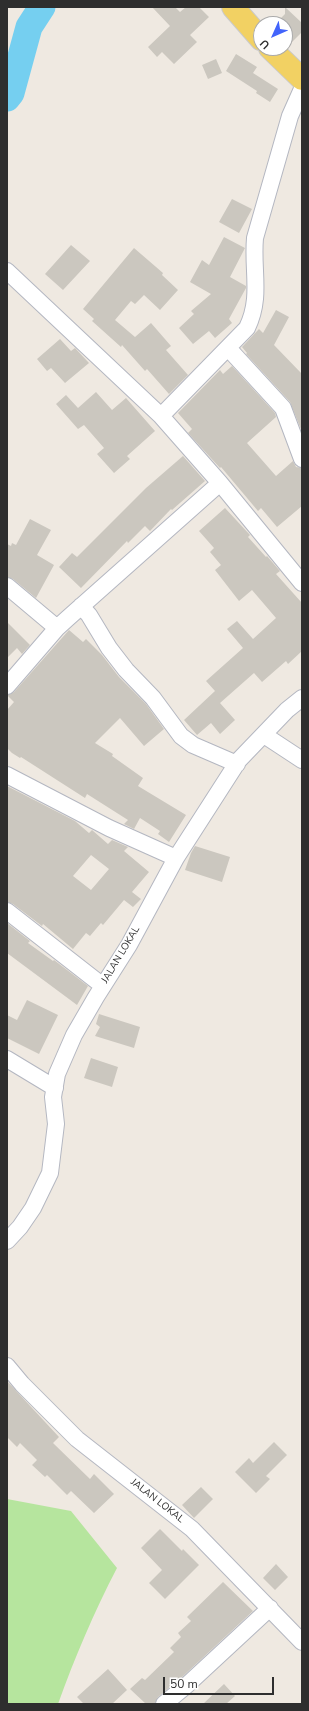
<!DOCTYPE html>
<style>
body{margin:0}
#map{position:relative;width:309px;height:1711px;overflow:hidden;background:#efe9e1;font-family:"Nunito Sans",sans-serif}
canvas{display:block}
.frame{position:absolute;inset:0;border:8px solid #2e2e2e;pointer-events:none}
.north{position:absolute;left:253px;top:16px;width:40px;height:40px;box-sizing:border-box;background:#fff;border:1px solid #ababab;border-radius:50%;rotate:225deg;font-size:11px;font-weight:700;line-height:16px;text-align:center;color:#2e2e2e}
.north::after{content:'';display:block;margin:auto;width:14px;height:18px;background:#4264fb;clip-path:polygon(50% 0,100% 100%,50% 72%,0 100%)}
.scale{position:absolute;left:163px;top:1677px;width:111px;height:18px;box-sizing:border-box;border:2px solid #2e2e2e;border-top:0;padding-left:5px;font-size:12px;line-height:14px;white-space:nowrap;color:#2e2e2e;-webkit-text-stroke:3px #fff;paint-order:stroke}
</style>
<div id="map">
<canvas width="309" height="1711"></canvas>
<div class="frame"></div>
<div class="north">U</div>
<div class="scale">50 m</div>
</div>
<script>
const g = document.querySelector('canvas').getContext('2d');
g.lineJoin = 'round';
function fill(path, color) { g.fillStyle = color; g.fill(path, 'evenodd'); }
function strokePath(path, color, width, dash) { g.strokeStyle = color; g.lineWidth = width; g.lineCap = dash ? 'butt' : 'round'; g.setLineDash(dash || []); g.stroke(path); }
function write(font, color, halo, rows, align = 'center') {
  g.font = font + ' "Nunito Sans",sans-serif'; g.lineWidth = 3; g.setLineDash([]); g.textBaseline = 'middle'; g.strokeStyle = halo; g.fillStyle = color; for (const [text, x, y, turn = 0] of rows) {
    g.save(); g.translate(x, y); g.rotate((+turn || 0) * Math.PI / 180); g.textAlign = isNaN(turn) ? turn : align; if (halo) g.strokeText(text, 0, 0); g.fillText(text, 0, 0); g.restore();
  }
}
fill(new Path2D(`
 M7,1499l64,12 46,57c-23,44 -42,89 -59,136h-51z`), '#b6e59e');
strokePath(new Path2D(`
 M7,98l4,-5 18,-66 13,-20`), '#75cff0', 27);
fill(new Path2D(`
 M152,7h23l5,5 6,-5h13l10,10 -19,18 7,7 -23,22 -12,-12 -5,5 -9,-10 22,-21z
 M285,7l17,16v9l-15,15 -2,-2v-21h-10l10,-10z
 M236,54l21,13 -4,6 25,16 -8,13 -14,-9 1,-2 -31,-20z
 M216,59l6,14 -14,6 -6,-14z
 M232,199l20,10 -13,24 -20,-11z
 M224,237l21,11 -15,29 16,9v2l-17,31 3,4 -17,15 -6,-7 -16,13 -14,-16 15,-14 -3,-3 20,-17 -21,-12 12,-22 7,5z
 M71,245l19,16 -27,29 -18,-16z
 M134,248l29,25 -1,2 16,15 -18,20 -16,-15 -9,9 -4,-3 -16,19 20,17 16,-14 20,23 -5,4 22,25 -19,19 -22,-25 -2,2 -23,-26 -1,2 -29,-26 2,-2 -11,-10z
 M276,310l13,7 -15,28 28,29v58l-12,-30 -44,-48 1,-1 -5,-6 17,-18 4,4z
 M60,339l11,12 4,-3 14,15 -24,20 -14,-15 -4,3 -10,-12z
 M232,366l43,47 1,4 -29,26 29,33 17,-15 3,6 6,1v38l-25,21 -16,-19 -3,3 -37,-44 -1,1 -32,-35 4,-4 -14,-16 42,-43 3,4z
 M96,392l16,18 14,-12 29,33 -28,25 3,3 -16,14 -17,-19 7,-6 -20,-23 -6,4 -22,-25 10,-9 12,13z
 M183,456l22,25 -33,29 -1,-1 -21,22 -5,-5 -17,17 -1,-2 -46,47 -22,-21 13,-14 5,4 69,-69z
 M225,508l25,27 -2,2 18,20 1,-1 13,15 -4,3 26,29v48l-14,13 -2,-3 -24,21 -8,-9 -34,30 15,17 -15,14 -9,-11 -14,12 -13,-15 31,-29 -9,-10 37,-33 -16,-19 10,-8 16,18 23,-21 -24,-28 -13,11 -24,-31 6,-5 -11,-13 4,-4 -15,-17z
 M30,519l21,11 -14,25 17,10 -18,33 -23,-19 -6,-2v-33l4,2 1,-3 4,2z
 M7,622l23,23 -8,9 -5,-6 -10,10z
 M69,630l14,12 3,-3 16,16 17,22 27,27 18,25 -20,17 -24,-28 -25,25 18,11 -1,2 31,22 -5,8 48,29 -17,27 -11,-8 2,-3 -20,-13 -6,11 -10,-5 4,-4 -41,-26 -2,4 -64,-41 -1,1 -8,-5 -5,-5v-38l7,-8 -7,-7 7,-3z
 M7,786l68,35 14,12 3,-3 16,14 4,-4 16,7 -4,4 25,21 -17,20 9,7 -8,8 -9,-7 -21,25 -2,-2 -11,13 -4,-3 -13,16 -30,-25 -1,2 -29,-22 -6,-2zM91,855l18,14 -18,21 -18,-14z
 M195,846l35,11 -8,25 -37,-12 6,-17z
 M7,923l23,18 -2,2 25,18 1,-1 34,26 -11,19 -70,-52z
 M27,1000l31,15 -19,39 -32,-16v-23l10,5z
 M99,1014l41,13 -6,21 -39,-12 5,-9 -4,-3z
 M91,1058l27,9 -6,20 -28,-9z
 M7,1381l52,56 -6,6 37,36 4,-5 20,20 -20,19 -23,-22 -4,4 -20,-20 -2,2 -13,-12 5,-5 -17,-17 -3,4 -10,-10z
 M274,1442l13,13 -21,21 4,3 -14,14 -21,-21 14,-14 4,5z
 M201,1487l12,12 -19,19 -12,-13z
 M160,1529l22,22 1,-2 16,16 -34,34 -16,-16 13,-13 -21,-22z
 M276,1564l12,13 -13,13 -12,-12z
 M223,1582l30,29 -71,66 -24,20 -3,7h-9l-16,-15 12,-11 3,2 29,-28 -4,-4 11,-11 -3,-4 13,-12 -4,-4z
 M108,1669l19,21 -15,14h-28l-7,-7z
 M224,1684l11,12 -9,8h-23z`), '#cbc7bf');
const street = new Path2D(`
 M7,271l154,145 59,67 82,100
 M228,348l55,60 19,51
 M161,416l86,-88c15,-31 5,-57 8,-90l35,-122 12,-27
 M7,586l50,42 11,-10 152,-135
 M81,606l8,9 20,33 17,22 27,28 28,38 12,9 44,19
 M7,686l50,-58
 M264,735l38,25
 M7,775l102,53 67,30
 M7,911l96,75
 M7,1059l48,29
 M7,1241l13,-14 13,-19 17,-35 6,-49 -3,-27 4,-23 17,-39 22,-38 33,-52 47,-87 63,-98 48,-50 15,-12
 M7,1366l15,18 55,55 115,90 110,113
 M164,1704l24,-20 82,-76`);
const primary = new Path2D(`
 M233,7l28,32
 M270,48l32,31`);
strokePath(street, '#b4b7c1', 18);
strokePath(primary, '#c9c9c9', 24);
strokePath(street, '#fff', 16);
strokePath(primary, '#f2d163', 22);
write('10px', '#2e2e2e', '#fff', [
 ["JALAN LOKAL",121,955,-59],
 ["JALAN LOKAL",157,1501,38]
]);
</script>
